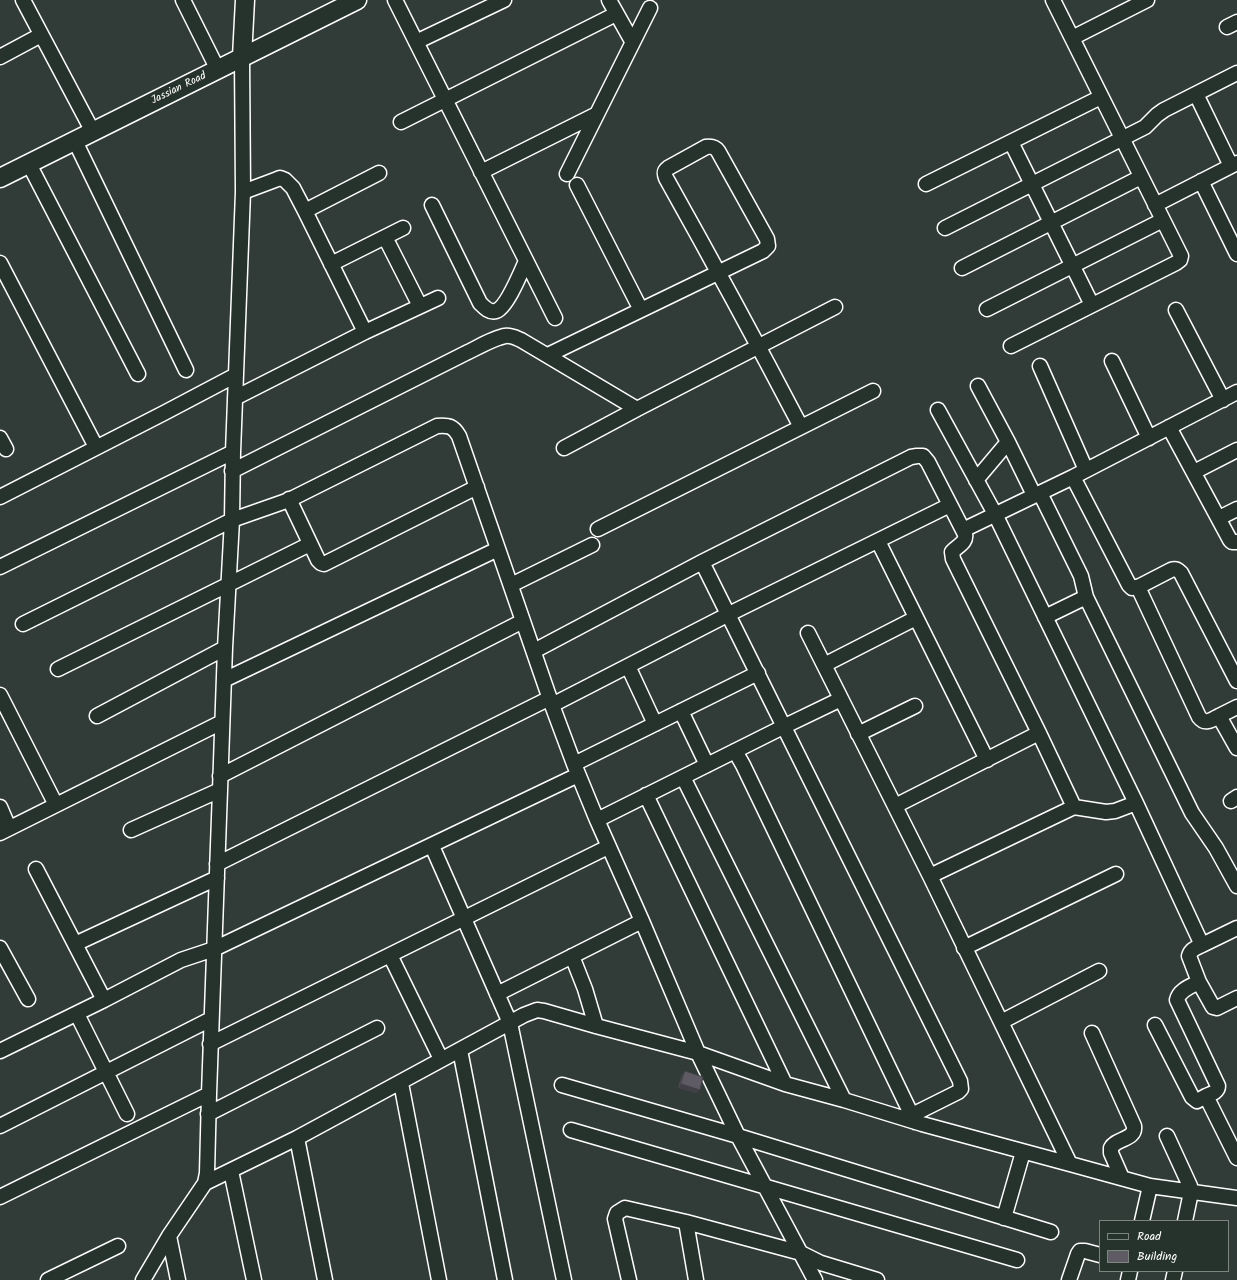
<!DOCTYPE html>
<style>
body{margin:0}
#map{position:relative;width:1237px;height:1280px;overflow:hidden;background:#313b38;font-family:Kalam,sans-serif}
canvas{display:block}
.legend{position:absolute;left:1099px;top:1220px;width:130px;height:52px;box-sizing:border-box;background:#26332d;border:1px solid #7d8581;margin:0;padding:5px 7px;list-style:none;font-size:12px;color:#fff}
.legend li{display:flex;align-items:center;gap:8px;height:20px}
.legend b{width:20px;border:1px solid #7d8581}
</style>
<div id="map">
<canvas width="1237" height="1280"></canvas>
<ul class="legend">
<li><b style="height:5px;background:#26332d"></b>Road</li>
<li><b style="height:11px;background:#5f5b65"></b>Building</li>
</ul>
</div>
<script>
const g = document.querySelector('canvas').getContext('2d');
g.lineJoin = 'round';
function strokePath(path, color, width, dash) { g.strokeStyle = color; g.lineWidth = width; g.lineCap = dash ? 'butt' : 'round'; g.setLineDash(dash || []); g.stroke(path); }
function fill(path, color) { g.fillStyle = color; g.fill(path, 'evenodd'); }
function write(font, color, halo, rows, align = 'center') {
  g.font = font + ' Kalam,sans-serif'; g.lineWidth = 3; g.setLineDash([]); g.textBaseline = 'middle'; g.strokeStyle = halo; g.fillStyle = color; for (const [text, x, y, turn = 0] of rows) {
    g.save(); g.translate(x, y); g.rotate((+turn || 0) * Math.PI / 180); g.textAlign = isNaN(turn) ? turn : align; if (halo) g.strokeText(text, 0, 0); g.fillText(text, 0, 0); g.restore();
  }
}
const minor = new Path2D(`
 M23,0l70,132
 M183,0l35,70
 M395,0l160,318
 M609,0l23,41
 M1227,27l10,-5
 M1072,38l75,-38
 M416,42l88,-42
 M0,57l41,-22
 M1196,94l35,72
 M401,122l215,-108
 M75,141l111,229
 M1011,142l81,163
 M29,164l109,210
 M481,172l116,-58
 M567,174l83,-166
 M1201,181l36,73
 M926,184l175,-87
 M577,185l64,125
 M243,192l32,-12 5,-2 5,2 8,8 12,23 60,121
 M432,205l48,98c4,4 9,10 16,8 11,-4 25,-39 30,-50
 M1155,205l82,-42
 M305,211l74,-38
 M945,228l200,-101 12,-12 7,-5 73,-37
 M385,237l35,69
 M0,263l96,184
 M331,264l72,-36
 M962,268l179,-91
 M987,309l176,-89
 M1176,310l47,90
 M1011,346l165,-83 4,-3 1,-4 -128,-256
 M548,355c71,-35 143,-69 215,-104l5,-5 -1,-7 -49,-88c-3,-4 -6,-5 -12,-4l-38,21c-4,3 -4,5 -2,10 46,82 91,165 135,249
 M1112,361l37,77
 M1040,366l46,104
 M978,386l30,56 26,53
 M235,398l130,-66 73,-34
 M938,410l57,104 141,289 66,142 35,-17
 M1169,427l61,113 2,2h5
 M0,438l6,11
 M564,448l73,-39
 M232,471l234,-118c11,-5 27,-15 39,-17 6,-1 11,2 16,4l116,69 198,-102
 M1194,472l43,-22
 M1073,477l56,108 3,3 8,-2 31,-16c5,-2 7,0 10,3l56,108
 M976,480l32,-38
 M1040,493l41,83 5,21 106,216 24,35 21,38
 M0,497l164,-84 72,-38
 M289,499l29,61 3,3 3,1 153,-77
 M1219,518l18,-9
 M598,529l275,-138
 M963,530l110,-53 164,-85
 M878,541l109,219
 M702,562l258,519 1,8 -3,3 -46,23
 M0,567l233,-115
 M511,585l81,-40
 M1138,587l61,130c6,8 13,3 20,-1l18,32
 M1045,617l41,-20
 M23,624l209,-104 57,-20 148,-74c12,-1 16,0 22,10l93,269 22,59 23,56 45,101 56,132 40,83 77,144
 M808,633l122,243 140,288
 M534,651l168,-89 209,-105 6,-1h6l5,6 37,72c2,9 -8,12 -13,18l1,7 86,174 35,74 32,5 9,-1 21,-8
 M824,665l92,-47
 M628,666l27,58
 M58,669l252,-125
 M224,680l274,-131
 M0,695l56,110
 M552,705l177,-91 221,-109
 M681,711l26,54
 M97,716l128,-68
 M1219,716l18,-9
 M858,734l57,-28
 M735,751l8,14 172,357
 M574,764l184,-91
 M220,776l303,-155
 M683,777l161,323
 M646,795l139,289
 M1231,801l6,-4
 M895,806l144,-73
 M0,807l9,21
 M597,820l188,-94 56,-27
 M131,830l89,-40
 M0,833l222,-111
 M432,846l78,177 54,257
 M217,864l333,-166
 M36,869l68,131
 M930,876l144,-69
 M75,944l142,-66
 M1202,945c-6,3 -11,4 -13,11l10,26c-8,4 -20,8 -22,18l41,86c0,6 -7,8 -12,10
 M0,948l28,51
 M964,948l152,-74
 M390,955l48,98
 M572,956l13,33 11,37
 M1199,982l14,25 4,1 20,-10
 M497,994l145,-73
 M77,1014l50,100
 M1001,1022l98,-51
 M1155,1025l37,72 5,4 9,-5 31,62
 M1092,1033l42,93c2,14 -18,12 -23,22v5l11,25
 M210,1044l398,-197
 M460,1050l45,230
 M0,1051l104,-51 77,-40 33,-11 364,-174
 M401,1083l38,197
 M562,1085l176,51 313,96
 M208,1114l169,-86
 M0,1126l211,-107
 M571,1130l446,130
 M1167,1136l23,50 1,6 -6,29
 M297,1138l28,142
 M231,1171l23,109
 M205,1183l92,-45 227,-123 13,-5 7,1 52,15 102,27 87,31 59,16 78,24 148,40 80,22 87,12
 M0,1197l209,-103
 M1004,1218l19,-66
 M1142,1221l8,-35
 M686,1222l10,58
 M169,1236l9,44
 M48,1280l70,-34
 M143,1280l26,-44 36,-53 2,-10 2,-79 11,-304 5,-142 7,-128 1,-68 10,-260 -1,-135
 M629,1280l-14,-61 2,-6 8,-5 61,14 115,31 20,10 56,17
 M1069,1280l9,-26 2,-3h5l15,4
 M1128,1280l2,-9
 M1173,1280l2,-9`);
const tertiary = new Path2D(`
 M242,57l3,-57
 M0,178l357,-178`);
strokePath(minor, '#fff', 17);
strokePath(tertiary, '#fff', 21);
strokePath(minor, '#26332d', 14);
strokePath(tertiary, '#26332d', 18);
fill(new Path2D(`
 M685,1071l12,22 -19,-5 4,-13z`), '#524e57');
fill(new Path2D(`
 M681,1084l19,6 -3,3 -19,-5z`), '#424047');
const building = new Path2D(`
 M685,1071l18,6 -3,13 -19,-6z`);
fill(building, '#5f5b65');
strokePath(building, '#424047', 1);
write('11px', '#fff', '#26332d', [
 ["Jassian Road",179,89,-26]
]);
</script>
